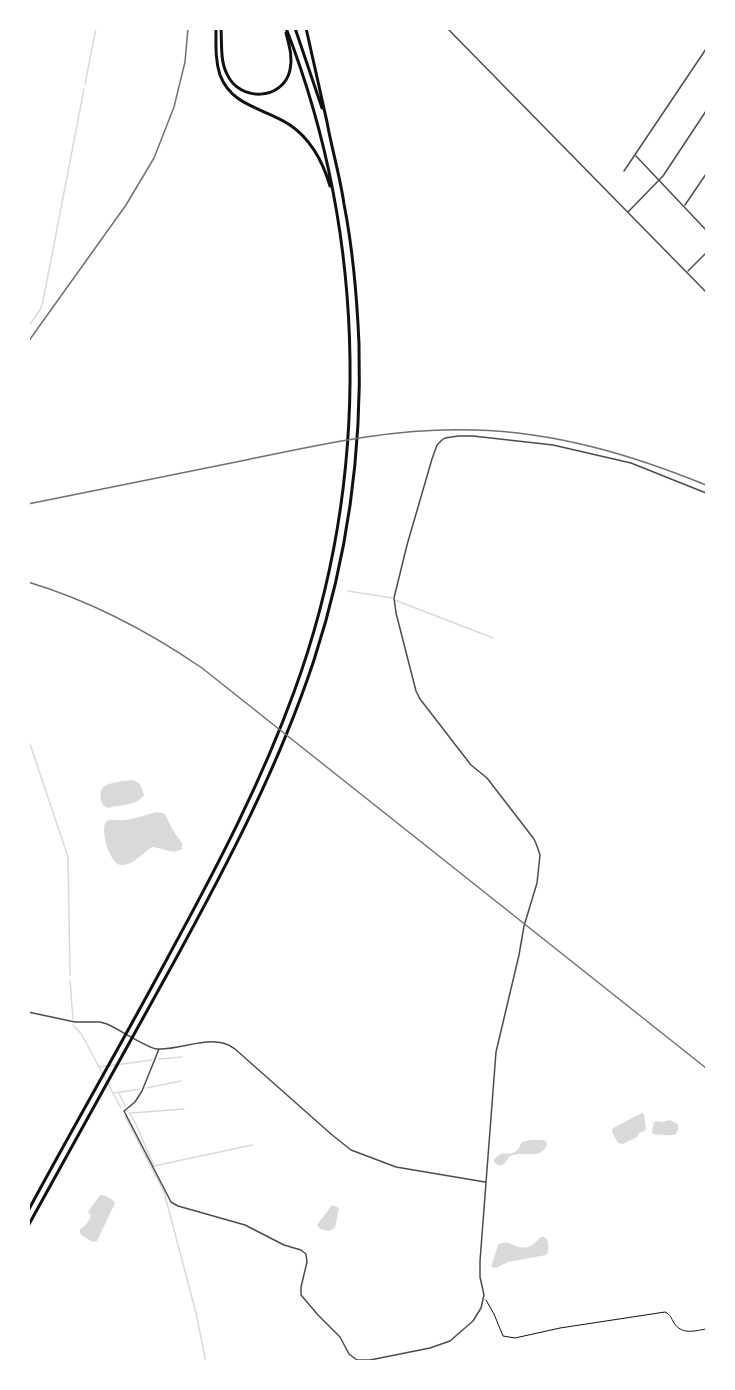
<!DOCTYPE html>
<style>
body{margin:0}
#map{position:relative;width:735px;height:1390px;overflow:hidden;background:#fff;font-family:Raleway,sans-serif}
canvas{display:block}
.frame{position:absolute;inset:0;border:30px solid #fff;pointer-events:none}
</style>
<div id="map">
<canvas width="735" height="1390"></canvas>
<div class="frame"></div>
</div>
<script>
const g = document.querySelector('canvas').getContext('2d');
g.lineJoin = 'round';
function fill(path, color) { g.fillStyle = color; g.fill(path, 'evenodd'); }
function strokePath(path, color, width, dash) { g.strokeStyle = color; g.lineWidth = width; g.lineCap = dash ? 'butt' : 'round'; g.setLineDash(dash || []); g.stroke(path); }
fill(new Path2D(`
 M132,780c8,1 10,8 12,15 -8,12 -24,9 -36,13l-5,-3c-10,-24 12,-22 29,-25z
 M157,812l8,2 7,15 10,14v6c-9,6 -19,-1 -29,-2 -10,4 -19,19 -32,18 -12,-1 -22,-38 -14,-44 4,-3 13,0 18,-1 11,-1 22,-6 32,-8z
 M642,1113l2,1 2,16 -7,3 -2,4 -14,7 -5,-1 -6,-11 1,-4z
 M670,1120l8,4v6l-2,4c-6,3 -13,-1 -20,1l-4,-2 2,-11 2,-1 6,1z
 M531,1140h11l4,1 1,4c-8,16 -23,5 -37,11 -5,6 -7,14 -16,6v-2c9,-12 13,-2 22,-9 3,-2 4,-6 6,-9z
 M100,1195c6,0 11,3 15,8l-18,38 -4,1 -12,-7 -1,-3v-3c6,-3 9,-8 11,-14l-3,-3z
 M332,1205l7,3 -4,20 -6,3 -9,-2 -3,-4z
 M541,1237h3c5,3 5,9 4,15l-2,3 -38,7 -12,6 -5,-1 7,-22c11,-8 18,6 30,2 5,-2 9,-6 13,-10z`), '#d9d9d9');
strokePath(new Path2D(`
 M85,84l11,-56
 M28,327l12,-17 3,-9 41,-212
 M28,367v6
 M348,591l44,7
 M395,600l98,38
 M28,738l40,119 2,118
 M70,981l3,38
 M73,1025l9,10 39,73
 M159,1059l23,-2
 M99,1067l53,-7
 M146,1088l35,-7
 M114,1093l26,-4
 M119,1093l6,13
 M129,1113l5,7 20,46 98,-21
 M131,1113l53,-4
 M125,1116l39,76 32,121 10,49`), '#d9d9d9', 1.5);
strokePath(new Path2D(`
 M486,1300l8,14 9,22 12,2 45,-10 105,-16c6,3 6,6 9,11 8,12 20,8 32,6`), '#111', 1);
strokePath(new Path2D(`
 M447,28l259,264
 M636,156l70,74
 M624,171l82,-122
 M685,205l21,-31
 M628,212l35,-36 43,-65
 M688,271l18,-18
 M28,1012l47,10h25l7,2c10,4 42,25 50,25 24,2 56,-17 78,0l96,85 20,16 45,17 89,15
 M159,1049l-17,42 -7,11 -11,9 47,91 7,4 67,19 39,20 17,5 5,4 1,8 -6,25v8l17,20 22,22 9,17 8,6h13l60,-12 20,-7 23,-20 8,-13 3,-13 -4,-18v-16l16,-209 23,-97 5,-29 13,-43 3,-28 -3,-9 -3,-7 -47,-61 -16,-13 -51,-66 -4,-8 -20,-78 -2,-15 13,-53 25,-86 5,-14 5,-5 3,-2 13,-2h15l80,9 78,18 75,30`), '#4c4c4c', 1.5);
strokePath(new Path2D(`
 M216,28c0,16 -1,32 4,47 12,32 45,33 70,50 22,15 33,37 40,61
 M221,28c1,15 -1,33 6,46 12,28 56,27 63,-4 3,-13 -1,-25 -4,-37
 M295,28l27,80
 M28,1211c48,-89 99,-177 147,-267 44,-81 87,-164 119,-252 78,-213 74,-452 -8,-664
 M28,1226c48,-88 97,-176 146,-264 53,-97 105,-196 140,-302 33,-101 48,-210 45,-316 -2,-47 -6,-94 -15,-140 -4,-28 -12,-54 -17,-82 -7,-31 -14,-62 -21,-94`), '#111', 3);
strokePath(new Path2D(`
 M28,342l98,-137 28,-47 20,-51 11,-45 3,-34
 M28,504c73,-15 145,-29 218,-44 76,-16 151,-33 228,-30 82,2 158,25 232,55
 M28,582c63,19 120,49 174,86l504,400`), '#707070', 1.5);
</script>
